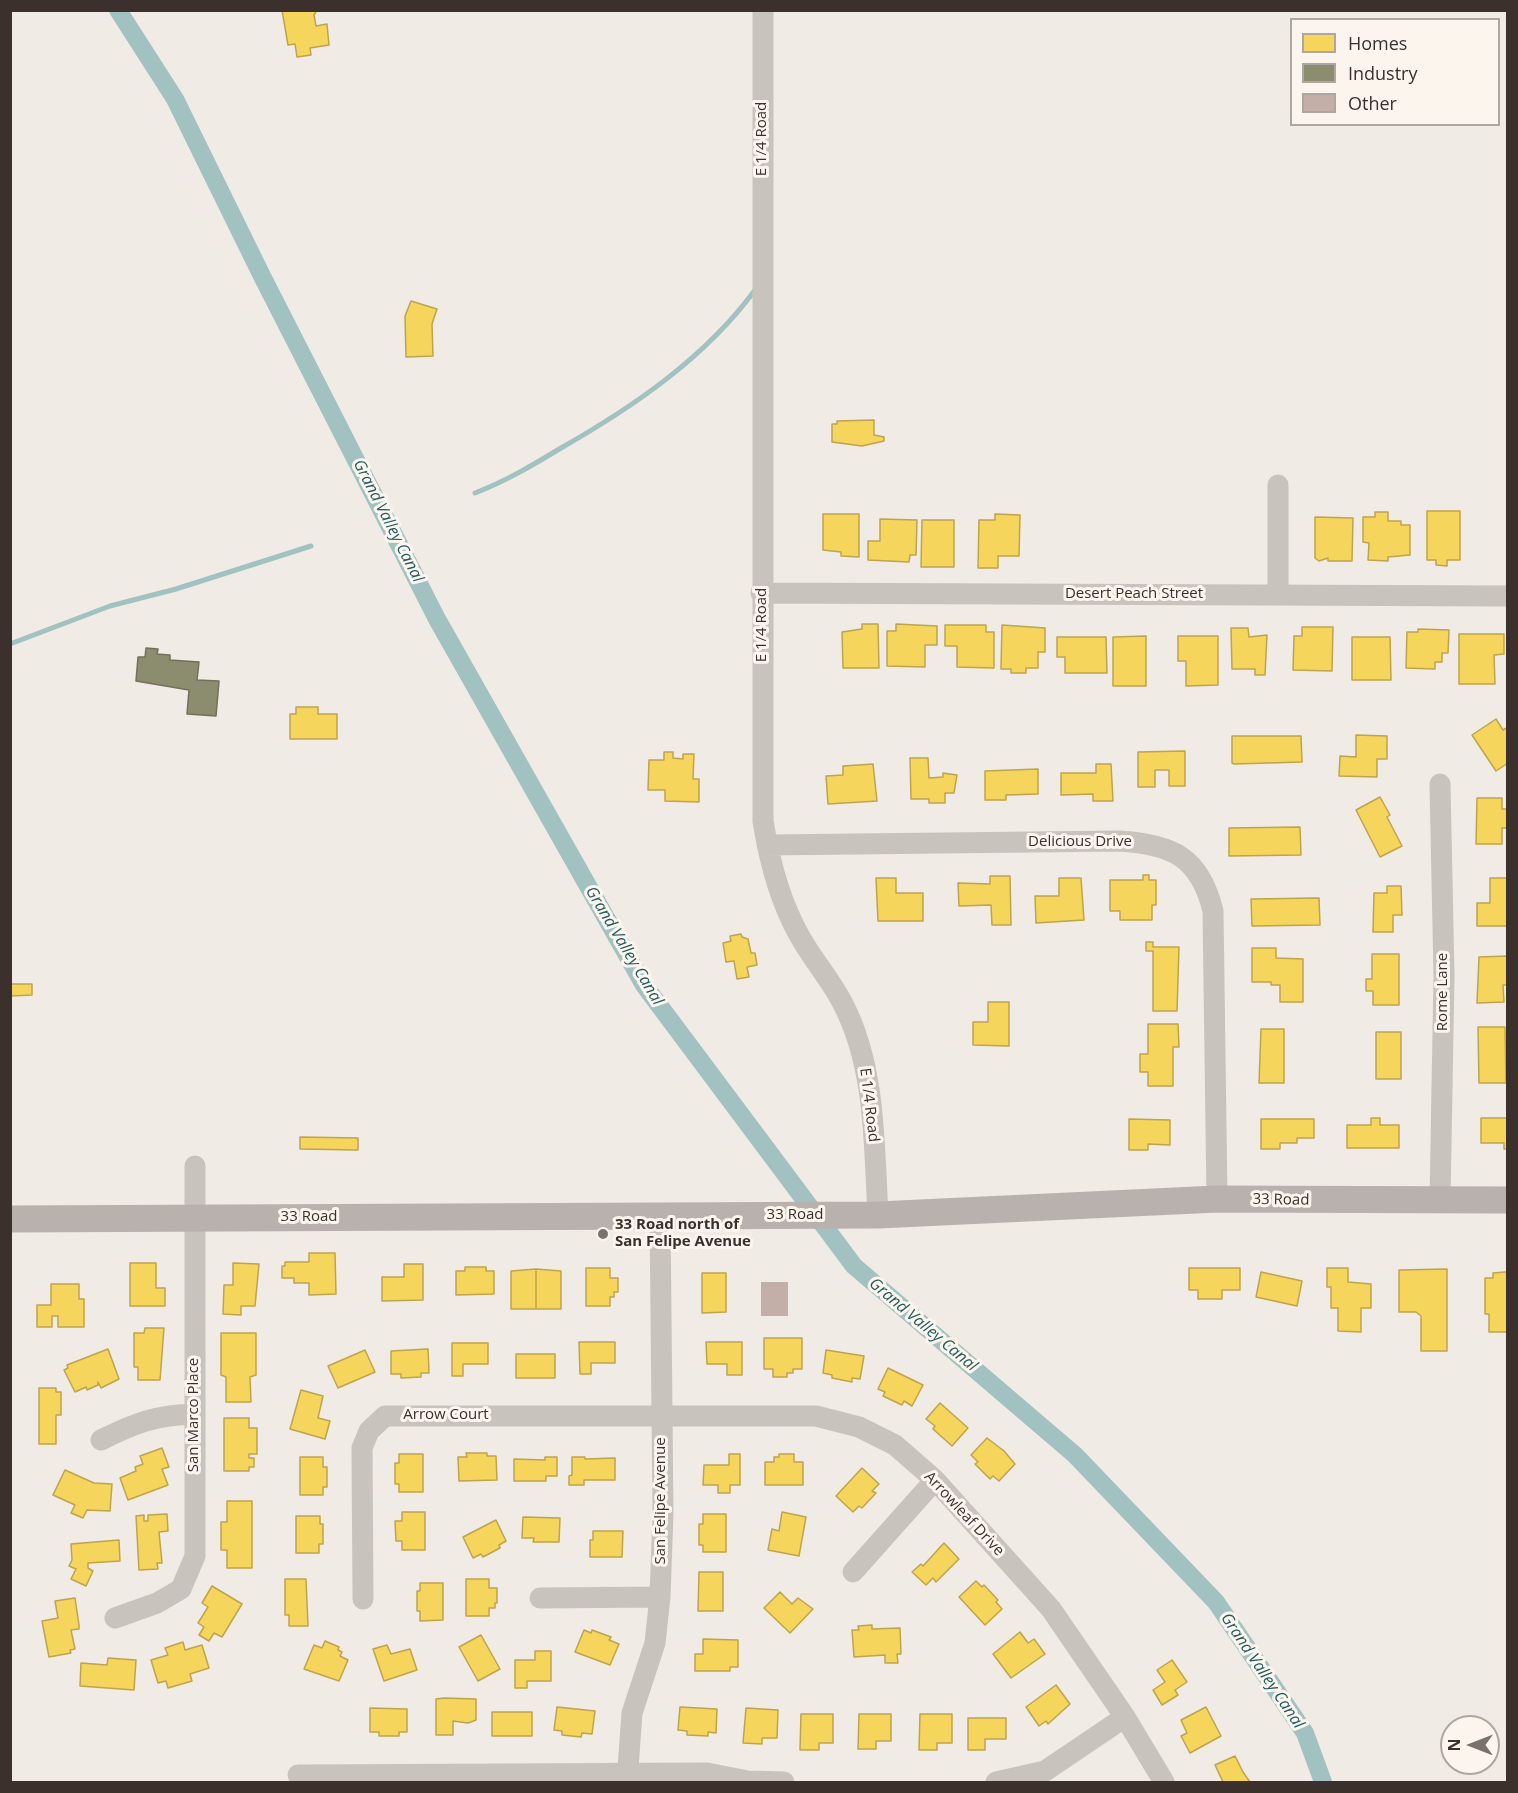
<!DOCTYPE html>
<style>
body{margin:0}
#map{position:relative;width:1518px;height:1793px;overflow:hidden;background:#f0ebe5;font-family:"Open Sans",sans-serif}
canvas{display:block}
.frame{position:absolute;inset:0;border:12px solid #3b302b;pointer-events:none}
.legend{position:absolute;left:1290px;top:18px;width:210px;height:108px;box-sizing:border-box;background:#fbf5ee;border:2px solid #aea6a0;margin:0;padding:8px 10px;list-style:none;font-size:18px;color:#3b302b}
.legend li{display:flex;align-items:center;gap:12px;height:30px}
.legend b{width:30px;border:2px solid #aea6a0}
.north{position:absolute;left:1440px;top:1715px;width:60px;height:60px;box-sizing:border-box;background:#fbf5ee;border:2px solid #aea6a0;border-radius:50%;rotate:270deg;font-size:16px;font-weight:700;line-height:24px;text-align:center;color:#3b302b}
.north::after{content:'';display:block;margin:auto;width:21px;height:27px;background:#7a716c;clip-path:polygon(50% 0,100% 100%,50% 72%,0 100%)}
</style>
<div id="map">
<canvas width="1518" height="1793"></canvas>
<div class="frame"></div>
<ul class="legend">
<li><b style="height:16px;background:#f6d55c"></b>Homes</li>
<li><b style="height:16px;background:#8c8c6e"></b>Industry</li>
<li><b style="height:16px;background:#c3afa7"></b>Other</li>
</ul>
<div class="north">N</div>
</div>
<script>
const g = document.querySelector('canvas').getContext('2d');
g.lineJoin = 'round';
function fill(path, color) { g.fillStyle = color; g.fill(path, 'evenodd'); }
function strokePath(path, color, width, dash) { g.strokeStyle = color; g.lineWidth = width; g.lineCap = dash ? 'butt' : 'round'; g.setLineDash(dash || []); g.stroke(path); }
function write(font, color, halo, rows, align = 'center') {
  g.font = font + ' "Open Sans",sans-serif'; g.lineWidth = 6; g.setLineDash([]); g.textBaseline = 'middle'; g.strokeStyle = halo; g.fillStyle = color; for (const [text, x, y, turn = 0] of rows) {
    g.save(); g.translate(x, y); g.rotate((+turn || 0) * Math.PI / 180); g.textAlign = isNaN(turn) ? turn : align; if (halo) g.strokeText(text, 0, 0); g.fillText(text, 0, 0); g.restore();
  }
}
const homes = new Path2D(`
 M282,10h35l-3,5 2,11 11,-2 2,21 -19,3 1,7 -14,2 -2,-13 -7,1z
 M411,301l26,8 -5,15 1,32 -27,1 -1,-41z
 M874,420v15l10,2v4l-22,5 -30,-4v-18h5v-3z
 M1427,511h33v49h-13v6l-11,-1v-5h-9z
 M1375,512h13v9h13v4h9v30l-22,2v4l-20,-1 1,-17 -6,-1v-25h12z
 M823,514h36v43l-18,-1v-4l-18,-2z
 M995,514l25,1 -1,41h-21v12h-20l1,-48h16z
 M1315,517l38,1 -1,43h-24v-3l-9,3 -4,-3z
 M880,519l37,1 -1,35h-6l-1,7 -41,-2v-19h12z
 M922,520h32v47h-33z
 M862,624h16l1,44h-36l-1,-36 20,-3z
 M896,624l41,2v19h-12v22l-38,-1v-35h9z
 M945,625h41v7h8v36l-37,-1v-21h-12z
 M1002,625l43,3v24h-7v16h-12v5h-15v-4h-10z
 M1302,627h31l-1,44 -39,-1 1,-34h8z
 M1231,628h17l1,9 18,-2 -2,40h-10v-6h-23z
 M1418,629l31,1 -1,23h-6v9h-7v7l-29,-1 1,-36h11z
 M1459,634h45v20l-10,1 1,29h-36z
 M1146,636v50h-33v-49z
 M1178,636h40v49l-32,1v-25h-8z
 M1057,637h49l1,36h-42v-16h-8z
 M1352,637h38l1,43h-39z
 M296,707h22v7h19v25h-47v-25h6z
 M1496,719l7,11 5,-3v36l-12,8 -24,-36z
 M1356,735l31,1v23h-10v18l-38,-1 1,-20 16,1z
 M1232,736h69l1,26 -68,2 -2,-1z
 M1185,751v35h-16v-16h-14v17h-17v-35z
 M664,752h9v6l10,1v-5h11l-1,25h6v23l-34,-1v-11h-17l1,-30h15z
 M910,758h18l1,20 14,-1v-4l14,2 -3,18h-9v10h-16v-4h-18z
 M873,764l4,37 -49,3 -2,-28 17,-1v-9z
 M1096,764h15l2,37h-20v-7l-32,1v-22h35z
 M1038,769v25l-32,1v5h-21v-29z
 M1380,797l10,18 -3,2 15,29 -22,11 -24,-47z
 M1477,798h25v11h6v19h-6v16h-26z
 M1300,827l1,28 -72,1v-28z
 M1143,875h6v5h7v25h-4v15h-32v-9h-10v-31h33z
 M990,876h20l1,49h-19l-1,-20 -32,1 -1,-23 32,1z
 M876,878h20v15h27v28h-45z
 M1059,878h22l3,42 -48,3 -1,-27h24z
 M1490,878h18v48h-31v-23h13z
 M1387,886h14l1,29h-9v17h-20l1,-39h13z
 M1319,898l1,27 -68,1 -1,-27z
 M741,934l1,3 6,2 3,14h4l2,12 -10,2 2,10 -12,2 -3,-18 -8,1 -3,-19 8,-2 -1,-5z
 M1146,942h7v5h26l-2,64h-24v-60h-7z
 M1252,948h24v10l27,1v43h-23v-17h-9v-3h-19z
 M1372,954h27v51h-26v-14h-7v-12h6z
 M1508,956v29h-5l1,17 -27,1 2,-46z
 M10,984h22v11l-22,1z
 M988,1002h21v44l-36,-1v-23h15z
 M1148,1024h30l1,23h-6v39h-25v-14h-8v-18h8z
 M1478,1027h27l1,56h-27z
 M1261,1029h23v54h-25z
 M1376,1032h25v47h-25z
 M1371,1118h9v7h19v23h-52v-23h24z
 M1481,1118h27v31h-4v-6h-23z
 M1129,1119l41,1v25l-22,-1v6h-19z
 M1261,1119h53v19h-17v5h-17v6h-19z
 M300,1137l58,1v12l-58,-1z
 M309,1253h26l1,41 -27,1v-12h-15v-5h-12v-12h3v-4h24z
 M130,1263h26v25h9v18h-35z
 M233,1263l26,1 -4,42h-14v9l-18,-1 1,-29h9z
 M404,1264h19v36l-41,1v-24h22z
 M465,1267h21v4h8v23l-38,1v-24h9z
 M586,1268h24v10h8v14h-4v5h-4v9h-24z
 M1189,1268h51v22h-18v9h-24v-9h-9z
 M1327,1268h21v14l23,2v24h-10v24l-23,-1v-23h-7v-21h-4z
 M536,1269v40h-25v-38z
 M536,1269l25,2v38h-25z
 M1447,1269v82h-26v-35l-5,-4h-17v-42z
 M1261,1272l41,9 -5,25 -41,-9z
 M1505,1272h3v60h-19v-18h-4v-36h8v-5z
 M702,1273h24v39l-24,1z
 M51,1284h28v15h5v28h-26v-11h-6v11h-15v-22h14z
 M145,1328h19l-4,52h-22v-13h-4v-34h10z
 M221,1333h35v42l-6,2 1,25h-25v-25l-5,-2z
 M764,1338h38v31h-9v4h-6v4h-14v-8h-9z
 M579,1342h36v21h-24v11h-11z
 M706,1342h36v33h-15v-11h-20z
 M452,1343h36v21h-25v12h-11z
 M108,1349l11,30 -18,9 -3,-6v3l-11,5 -1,-3 -11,5 -11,-22 4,-2 -1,-3z
 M428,1349l1,24h-8v4l-20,1v-4h-10v-23z
 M365,1350l10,22 -37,16 -10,-22z
 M826,1350l38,6 -4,23 -8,-1v4l-20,-4v-3l-9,-2z
 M516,1354h39v24h-39z
 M888,1368l35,17 -11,21 -8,-5 -2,4 -19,-9 2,-4 -7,-3z
 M39,1388h17v4h5v23h-5v29h-17z
 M301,1390l22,6 -5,22 12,3 -5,18 -35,-10z
 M940,1403l28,25 -16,18 -19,-17 2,-3 -9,-7z
 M224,1418h25v10h8v26h-8v4h5v9h-5v4h-25z
 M987,1438l17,13 11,13 -16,17 -6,-5 -3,3 -15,-15 3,-2 -7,-7z
 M162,1448l7,19 -7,2 6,16 -40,15 -8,-22 16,-7 -1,-4 8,-3 -3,-8z
 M466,1453h21v3h9l1,24 -38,1 -1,-24h9z
 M399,1454h24v38h-24v-8h-4v-21h4z
 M729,1454h11v31h-10v8h-12v-8h-15l1,-20h25z
 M779,1454h15v8h9v23h-38v-23h9v-5h5z
 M300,1457h23v10h4v20h-4v8h-23z
 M545,1457h12v19h-11v5h-32v-22l31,1z
 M572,1457h13v2l30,-1v22h-31v5h-15v-9l3,-1z
 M862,1468l17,16 -7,7 4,2 -14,15 -3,-2 -6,6 -17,-16z
 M65,1470l29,13 18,1 -2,27 -23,-1 -4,8 -12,-5 4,-8 -22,-10z
 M227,1501h25v67h-25v-18h-6v-28h6z
 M402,1512h23v38h-23v-9h-6l-1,-20h7z
 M782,1512l24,5 -7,39 -31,-6 4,-21 7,2z
 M167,1514l1,17 -9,1 3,31h-5l1,6 -19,1 -3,-54 8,-1v6h4v-6z
 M703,1514h23v38h-23v-7h-4v-21h4z
 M296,1516h24v8h3v20h-4v9h-23z
 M523,1517l37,1 -1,24h-26l1,-4h-12z
 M496,1520l10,21 -7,4 1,3 -17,9 -2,-3 -8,4 -10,-21z
 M593,1531h30l-1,26h-32v-17h3z
 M119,1540l1,21 -32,2v5l5,3 -7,15 -15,-7 5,-10 -7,-3 3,-6 -1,-16z
 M944,1543l15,16 -23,23 -3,-4 -7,7 -14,-13 9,-8 2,2z
 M699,1572h24v39h-25z
 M285,1579h21l2,47h-19v-11h-4z
 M466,1579h23v9h8v15h-2v5h-6v8h-23z
 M976,1581l6,6 2,-2 14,15 -2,2 6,7 -17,16 -26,-28z
 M420,1583h23v37l-23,1v-10h-3v-20h3z
 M212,1586l30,18 -20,33 -8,-4 -5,8 -10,-6 5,-8 -6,-4 10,-16 -6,-4z
 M780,1592l12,12 6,-6 15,11 -23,24 -26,-25z
 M75,1598l4,27v4l-8,1 4,19 -5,1 1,3 -22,4 -7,-36 16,-3 -3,-17z
 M872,1625v4l28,-1 1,26h-4l1,9h-13v-8l-31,2 -2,-27h7l-1,-4z
 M584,1630l7,3 1,-3 19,7 -2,3 10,4 -9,21 -35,-13z
 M1020,1632l8,11 6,-4 11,15 -34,24 -18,-24z
 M481,1635l19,34 -22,12 -19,-34z
 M703,1639l35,1v27h-8v4h-35v-17h8z
 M325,1641l14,6 -1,3 4,2 -2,4 8,4 -9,21 -35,-12 10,-24 8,3z
 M183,1642l2,8 17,-5 7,23 -19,6 2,7 -24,7 -2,-7 -8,2 -7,-23 17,-5 -3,-7z
 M387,1645l4,9 19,-5 7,21 -33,11 -11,-32z
 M535,1651h16v30h-24v7h-12v-28h20z
 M108,1658l28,2 -2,30 -54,-4 1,-23 26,2z
 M1172,1660l15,22 -12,8 3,5 -16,10 -9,-15 12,-8 -8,-12z
 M1056,1685l14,19 -22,20 -2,-3 -7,5 -13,-19z
 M444,1698l32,1v21l-8,3 -15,-2v14h-17v-36z
 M557,1707l38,4 -3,23 -10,-1 -1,4 -19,-2v-4l-8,-1z
 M680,1707l37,2 -1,24 -8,-1v4l-21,-1v-4l-9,-1z
 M1206,1707l15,29 -31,17 -9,-17 6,-3 -6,-13z
 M370,1708l37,1v23h-8v4h-20v-4h-9z
 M746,1708l32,2 -1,28h-15v6l-19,-1z
 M492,1712h40v24h-40z
 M801,1714h32v29h-14v7h-19z
 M859,1714h32v27h-15v8h-18z
 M920,1714h32v29h-15v7h-18z
 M968,1718h38v21h-21v11h-17z
 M1235,1756l8,16 7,10h-27l-8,-17z`);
fill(homes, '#f6d55c');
strokePath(homes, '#bea44d', 1.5);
const industry = new Path2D(`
 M146,648l12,1 -1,5 13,1v5l29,2 -2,18 22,1 -3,35 -29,-2 2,-24 -53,-9 2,-24h7z`);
fill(industry, '#8c8c6e');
strokePath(industry, '#74705a', 1.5);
strokePath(new Path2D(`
 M475,493c31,-12 58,-28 86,-45 72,-41 144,-90 194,-158
 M10,644l100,-38 66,-17 135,-43`), '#a1c2c1', 5);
strokePath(new Path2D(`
 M118,10l57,89 88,179 174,341 207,366 210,281 221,189 141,147 89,131 18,49`), '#a1c2c1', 18);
fill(new Path2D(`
 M761,1282h27v34h-27z`), '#c3afa7');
strokePath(new Path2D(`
 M763,10v811c6,38 17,80 36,114 13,24 32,45 44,69 33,63 31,142 35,211
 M761,593l747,3
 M1278,595v-110
 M767,845l352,-4c53,3 81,16 94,70l4,288
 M1440,1201l4,-226 -4,-191
 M101,1440c34,-17 55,-25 93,-26
 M853,1572l82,-92
 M540,1598l120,-1
 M363,1599l-1,-151 7,-17 16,-15h431l43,11 36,18 40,35 116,129 74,108 39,65
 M115,1618l42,-15 24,-14 14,-33v-390
 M298,1775l409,-2 41,8 36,1
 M627,1782l5,-69 23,-70 5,-46 3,-83 -3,-298
 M996,1782l49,-11 80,-54`), '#c9c3be', 21);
strokePath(new Path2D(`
 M10,1219l868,-4 339,-16 291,1`), '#b8b1ad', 27);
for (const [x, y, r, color] of [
 [603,1234,6,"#7a716c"]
]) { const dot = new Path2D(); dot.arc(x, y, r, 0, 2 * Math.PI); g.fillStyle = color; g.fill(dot); strokePath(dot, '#fbf5ee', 2); }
write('15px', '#3b302b', '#fbf5ee', [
 ["E 1/4 Road",762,139,-90],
 ["Desert Peach Street",1134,594],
 ["E 1/4 Road",762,625,-90],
 ["Delicious Drive",1080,842],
 ["Rome Lane",1443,992,-90],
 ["E 1/4 Road",869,1105,83],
 ["33 Road",1281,1200,1],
 ["33 Road",795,1215],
 ["33 Road",309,1217],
 ["San Marco Place",194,1415,-90],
 ["Arrow Court",446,1415],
 ["San Felipe Avenue",661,1501,-90],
 ["Arrowleaf Drive",964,1514,47]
]);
write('bold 15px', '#3b302b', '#fbf5ee', [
 ["33 Road north of",615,1225],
 ["San Felipe Avenue",615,1242]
], 'left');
write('italic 16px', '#1f5a5e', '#fbf5ee', [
 ["Grand Valley Canal",388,521,63],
 ["Grand Valley Canal",624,946,59],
 ["Grand Valley Canal",923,1325,40],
 ["Grand Valley Canal",1262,1671,56]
]);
</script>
